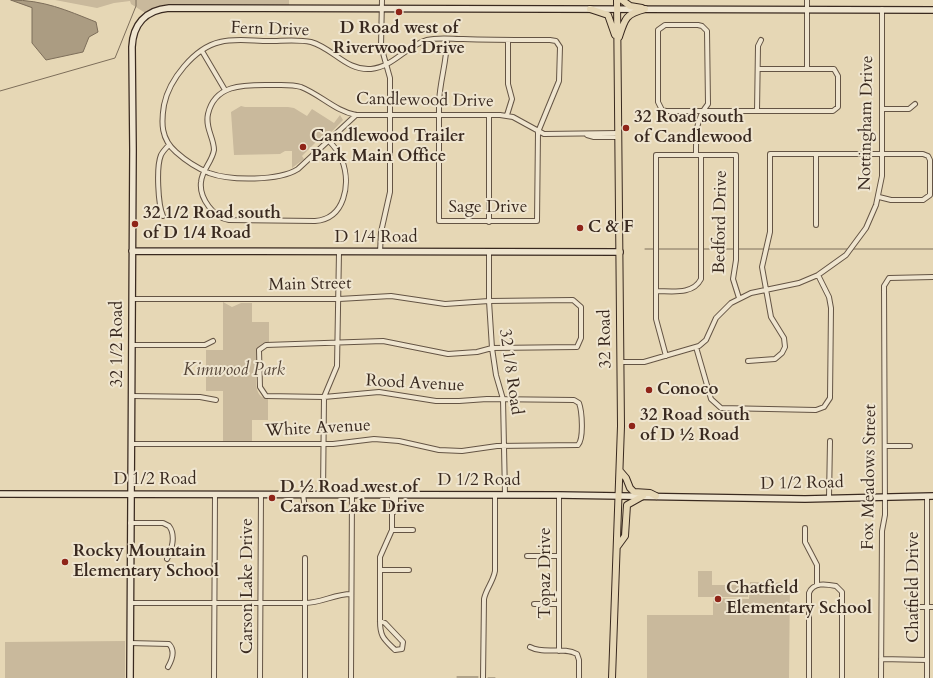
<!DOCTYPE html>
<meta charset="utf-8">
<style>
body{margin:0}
canvas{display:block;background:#e6d7b5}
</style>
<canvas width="933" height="678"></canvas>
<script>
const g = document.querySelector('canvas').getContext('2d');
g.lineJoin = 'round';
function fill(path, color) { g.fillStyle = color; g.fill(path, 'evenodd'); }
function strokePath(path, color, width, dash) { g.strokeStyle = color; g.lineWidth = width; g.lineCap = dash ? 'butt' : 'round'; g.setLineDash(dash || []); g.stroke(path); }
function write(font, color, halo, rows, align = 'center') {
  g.font = font + ' Cardo,serif'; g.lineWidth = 4; g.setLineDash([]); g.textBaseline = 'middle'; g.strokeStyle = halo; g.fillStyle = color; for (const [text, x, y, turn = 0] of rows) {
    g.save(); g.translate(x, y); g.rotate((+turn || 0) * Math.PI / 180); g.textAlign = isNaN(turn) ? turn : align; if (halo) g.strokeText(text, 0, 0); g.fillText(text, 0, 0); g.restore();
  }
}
fill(new Path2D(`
 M55,0h234v6l-120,2 -22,6 -16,-10 -1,-3 -16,2 -17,5z
 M241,106l4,1h43l6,1 13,8 5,-7 22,14 6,-8 3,5 -22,23 -3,-3 -16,16 2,3 -12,9v-17h-7l-5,3 -46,1 -3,-43z
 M223,302l9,5 9,-4h11v19h17v20l-7,2c-6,7 -8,40 -4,48 2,5 6,6 10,7v21h-16v21h-29v-50h-17v-41h17z
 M698,571h14v14h36v12h-50z
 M750,582l40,1 -1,95h-142v-63h66v-17l36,1z
 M125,641v37h-120v-36z`), '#c9b99c');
const water = new Path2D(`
 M11,0c33,0 55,10 85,22l2,10 -9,5 -6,15 -37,8 -14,-17v-35z`);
fill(water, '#ab9c82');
strokePath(water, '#7d6e5a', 1);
strokePath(new Path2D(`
 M0,91l115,-33 21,-52v-6
 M645,249h10
 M658,249h41
 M702,249h33
 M738,249h27
 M768,249h81
 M852,249h81
 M457,677h21
 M488,678h7`), '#7d6e5a', 1);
const street = new Path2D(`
 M202,51l23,39
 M807,68v-68
 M882,109h27l6,-5
 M757,111l1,-65 3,-6
 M356,115l-58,54c-19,12 -67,12 -89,4 -12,-5 -23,-12 -33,-21 -15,-13 -15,-29 -12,-47 5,-25 30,-57 56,-63 15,-4 33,-1 49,-1 13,0 29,-2 42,1 22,6 35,29 60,27 22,-2 35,-23 56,-29 11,-3 25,-1 36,-1 25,1 51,1 76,1h11l6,1 4,6 -1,34 -21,51 -1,89h-98v-119c1,-22 8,-41 8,-63
 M507,115l5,-16 -4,-15v-44
 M587,135l7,2h24
 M328,140c6,6 11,12 14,20 9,24 3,59 -27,61l-86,-1c-15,-2 -30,-22 -28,-38 1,-12 11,-20 13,-32 0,-12 -9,-22 -6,-36 7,-31 38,-29 63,-29 10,0 21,-1 30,2 20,8 34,24 55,28h144l13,2 31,17 74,-1
 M696,155c0,-20 -1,-35 12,-51l-1,-73 -5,-5 -4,-1h-33l-7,5v72l4,8 4,1h33c45,0 90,0 134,0l5,-4v-31l-4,-7h-76
 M816,155v70
 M163,216c-5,-11 -7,-49 -2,-61 2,-4 5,-7 8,-10
 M489,222v-107
 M380,252l1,-20 9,-40v-114l-9,-32 1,-46
 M489,252v49l3,47 4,27 7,24 2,96
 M656,291c16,0 37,4 45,-12v-124
 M132,345h73l8,-4
 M696,347l15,52 10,9 95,2 8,-3 6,-9 1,-90 -2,-11 -11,-22
 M666,356l-10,-37v-164h80v105l-3,19 6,19
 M748,361l27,-2 7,-6 3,-6 -1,-9 -13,-21 -9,-50 8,-35v-78h153l5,2 2,4v35l-7,5h-32l-12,-3
 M621,362h23l55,-16 7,-6 10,-22 15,-15 20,-10 48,-10 19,-8 28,-20 20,-27 10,-23 6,-29v-167
 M132,396l68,1 16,3
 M132,444h201l41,-5 25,2 40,9 23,1 35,-5 81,-1c6,-6 4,-34 1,-42l-5,-3 -87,-1 -28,2h-23l-57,-9 -55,5 -58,-1 -6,-9 -1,-37 7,-5 117,-4 65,13 29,-2 15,-4 85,-1 4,-9v-31l-8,-7 -84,1 -44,3 -54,-8 -52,3h-207
 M885,446h25
 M303,494l2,15
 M323,494l1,-97 13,-31 2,-114
 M829,498l1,-57
 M394,512l2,-4v-14
 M130,523h33l6,3c7,9 3,24 -2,33
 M805,528v14l12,23v20
 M392,530h21
 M527,556h32
 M380,570h29
 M130,603h175c16,0 30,-9 46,-9
 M534,604h25
 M909,607h24
 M380,621l5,2 18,19 -1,7 -7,1c-11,-11 -15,-13 -15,-29v-64l12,-27v-36
 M130,643l39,1c7,7 3,16 -1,23
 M530,647c15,8 33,-1 47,7l2,6v18
 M559,651v-156
 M881,659l46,1
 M214,678l1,-184
 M260,678l1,-184
 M305,678v-120
 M351,678l1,-184
 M483,678l1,-79c2,-10 9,-17 11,-28v-76
 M809,678v-85c4,-11 17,-9 27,-7l6,6v86
 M881,678l1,-147 3,-16 -1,-229 5,-8 44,-1
 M927,678v-182`);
const secondary = new Path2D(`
 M132,251l488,1
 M0,494l559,1 246,4 128,-3
 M130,678l3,-528 -1,-103c1,-22 13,-37 37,-39l764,2`);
const primary = new Path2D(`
 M622,0l8,6 12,2
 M590,9l18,6 7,20
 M619,37c6,-19 7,-23 26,-28
 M620,471l6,7 4,10 4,4 16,1 6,3
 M617,547l8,-11 2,-31 16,-9
 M612,678l9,-252 -4,-426`);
strokePath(street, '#645444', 6);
strokePath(secondary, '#39291f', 8);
strokePath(primary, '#39291f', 8);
strokePath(street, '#efe5cf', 4);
strokePath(secondary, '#efe5cf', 5.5);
strokePath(primary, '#e6d7b5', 6);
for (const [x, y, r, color] of [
 [399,12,4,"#8f2418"],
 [626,128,4,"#8f2418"],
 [303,147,4,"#8f2418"],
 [135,224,4,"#8f2418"],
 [580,228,4,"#8f2418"],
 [649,390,4,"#8f2418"],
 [632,426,4,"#8f2418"],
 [272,498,4,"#8f2418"],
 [65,562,4,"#8f2418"],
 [718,599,4,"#8f2418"]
]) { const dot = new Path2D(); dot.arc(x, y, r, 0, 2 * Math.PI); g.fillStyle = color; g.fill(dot); strokePath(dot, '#efe5cf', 1.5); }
write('bold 17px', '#39291f', '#efe5cf', [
 ["D Road west of",399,29,"center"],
 ["Riverwood Drive",399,49,"center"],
 ["32 Road south",634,118],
 ["of Candlewood",634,138],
 ["Candlewood Trailer",311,137],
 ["Park Main Office",311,157],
 ["32 1/2 Road south",143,214],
 ["of D 1/4 Road",143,234],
 ["C & F",588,228],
 ["Conoco",657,390],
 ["32 Road south",640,416],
 ["of D ½ Road",640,436],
 ["D ½ Road west of",280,488],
 ["Carson Lake Drive",280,508],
 ["Rocky Mountain",73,552],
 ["Elementary School",73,572],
 ["Chatfield",726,589],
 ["Elementary School",726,609]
], 'left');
write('17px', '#39291f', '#efe5cf', [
 ["Fern Drive",270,30,2],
 ["Candlewood Drive",425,101,1],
 ["Nottingham Drive",867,123,-89],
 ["Sage Drive",488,208],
 ["Bedford Drive",721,222,-89],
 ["D 1/4 Road",376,238],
 ["Main Street",310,285,-1],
 ["32 Road",606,339,-91],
 ["32 1/2 Road",118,344,-90],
 ["32 1/8 Road",510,372,82],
 ["Rood Avenue",415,384,3],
 ["White Avenue",318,429,-3],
 ["Fox Meadows Street",870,477,-89],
 ["D 1/2 Road",155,480],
 ["D 1/2 Road",479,481],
 ["D 1/2 Road",802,484,-1],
 ["Topaz Drive",546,573,-90],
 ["Carson Lake Drive",248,586,-90],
 ["Chatfield Drive",914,587,-90]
]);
write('italic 17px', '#564638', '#efe5cf', [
 ["Kimwood Park",234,371]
]);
</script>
